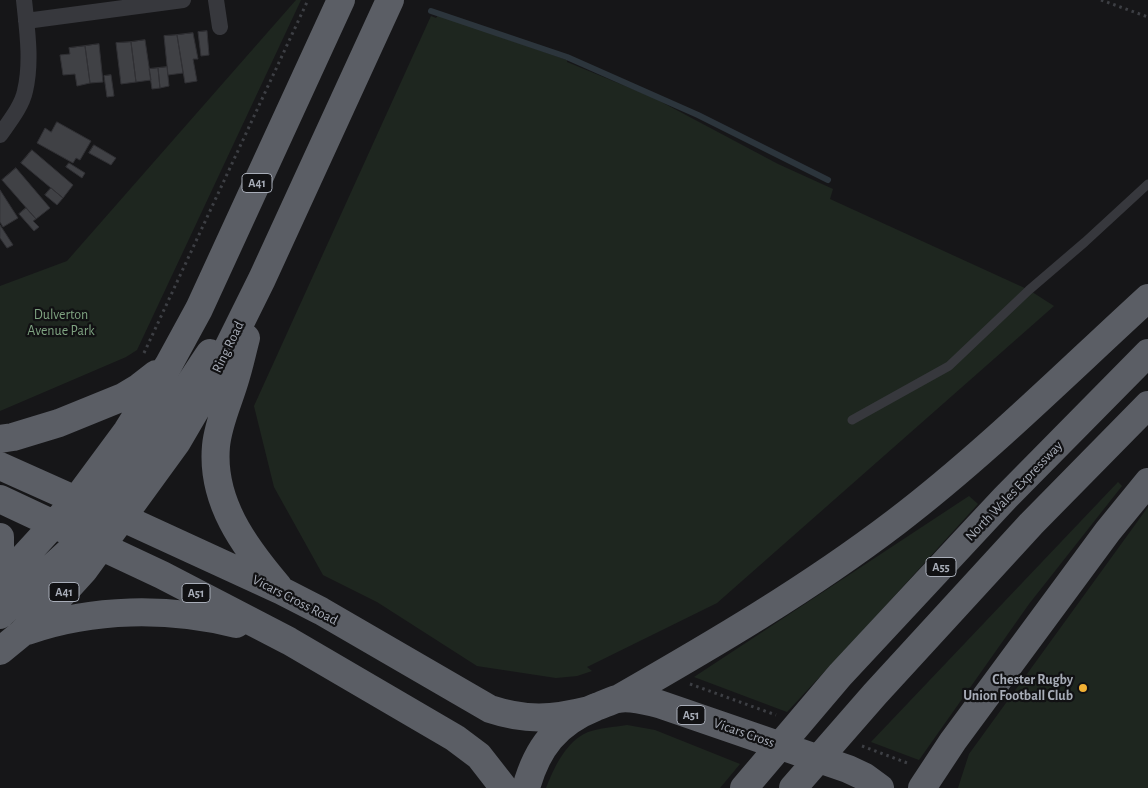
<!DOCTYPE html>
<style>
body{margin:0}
canvas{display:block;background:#161618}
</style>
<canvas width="1148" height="788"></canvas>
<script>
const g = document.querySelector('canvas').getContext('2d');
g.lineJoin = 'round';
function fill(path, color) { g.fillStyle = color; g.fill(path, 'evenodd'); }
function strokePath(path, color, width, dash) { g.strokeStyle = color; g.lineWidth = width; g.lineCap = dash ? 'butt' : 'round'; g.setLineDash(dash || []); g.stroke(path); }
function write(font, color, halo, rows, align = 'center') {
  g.font = font + ' "Alegreya Sans",sans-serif'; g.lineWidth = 4.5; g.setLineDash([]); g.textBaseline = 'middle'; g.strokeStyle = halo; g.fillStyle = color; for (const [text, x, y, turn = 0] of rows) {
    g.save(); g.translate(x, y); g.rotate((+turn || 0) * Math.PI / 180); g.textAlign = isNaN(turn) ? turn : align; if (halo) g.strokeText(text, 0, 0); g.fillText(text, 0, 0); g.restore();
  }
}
fill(new Path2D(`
 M296,0h5l-164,350 -11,7 -126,54v-125l67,-25z
 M438,15l129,45v2l85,35 126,67 55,25 -3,10 199,91 25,16 -337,297 -130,64 5,4 -15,5 -21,2 -79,-12 -100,-64 -54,-27 -49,-88 -20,-81 177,-390 5,2z
 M1118,482l4,4 -93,118 -110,156 -48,-18z
 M969,496l9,8 -111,122 -80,86 -93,-35z
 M1148,507v281h-190l11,-34z
 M627,725l28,5 85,34 -20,24h-174c8,-20 20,-47 42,-56 12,-4 26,-5 39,-7z`), '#1e261f');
strokePath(new Path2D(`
 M431,11l136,46 131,58 130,65`), '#2c353c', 6);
const building = new Path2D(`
 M207,31l2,24 -8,1 -3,-24z
 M193,33l5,26h-5l4,22 -12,2 -8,-48z
 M177,35l6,38 -15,2 -4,-39z
 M145,40l6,40 -15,2 -5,-40z
 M131,42l5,40 -15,2 -5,-41z
 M99,44l4,38 -13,1 -5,-37z
 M85,46l5,37 -13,3 -2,-12 -12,1 -3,-20 10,-1 -1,-6z
 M167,67l2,19 -9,2 -2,-20z
 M158,68l2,20 -8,1 -3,-20z
 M111,75l3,21 -7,1 -3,-21z
 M57,122l34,19 -11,19 -4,-2 -3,5 -36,-20 8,-15 6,4z
 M94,145l22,13 -5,7 -22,-12z
 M32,150l41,35 -10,13 -42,-35z
 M69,163l16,10 -3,5 -16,-11z
 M16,168l34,40 -14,11 -34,-39z
 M51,188l12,10 -6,7 -12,-10z
 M0,190l18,28 -15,9 -3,-5z
 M26,208l10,11 -3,2 6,6 -5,4 -15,-17z
 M0,225l13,20 -6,3 -7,-10z`);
fill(building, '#404145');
strokePath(building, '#303034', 1);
strokePath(new Path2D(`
 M1101,0l47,17
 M144,353l164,-353
 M690,684l86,31
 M862,746l48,18`), '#3d3f44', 3, [2.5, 4]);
strokePath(new Path2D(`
 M852,420l97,-54 80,-76 56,-48 63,-58`), '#37383d', 9);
strokePath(new Path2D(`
 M216,0l4,27
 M26,21l157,-21
 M0,135c9,-13 22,-29 25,-44 7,-29 2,-62 -1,-91`), '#37383d', 16);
strokePath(new Path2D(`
 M246,338c-4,15 -7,30 -12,45 -6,20 -16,41 -18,63 -5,55 28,100 62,140
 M0,439l13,-2 46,-14 64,-26 15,-9 18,-14
 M0,466l76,34 45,17 161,74 39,20 169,98c36,12 63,10 99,1
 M0,499l162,76 127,66 166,97 24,18 25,32
 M79,515c52,-28 97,-113 131,-162
 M0,537v20
 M0,583l76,-83 51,-69 42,-67 30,-55 142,-309
 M0,615l84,-77 13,-9
 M27,631c66,-23 141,-24 209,-7
 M0,651l22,-18 42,-41 20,-22 93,-128 28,-48 57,-115 128,-279
 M618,699c96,-55 190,-110 278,-177 89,-68 169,-148 252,-224
 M526,788c11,-40 30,-65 70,-81 6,-2 14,-6 21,-8 14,-3 29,2 42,5l189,65 17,8 15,11
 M744,788l96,-113 165,-177 143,-145
 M793,788l82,-94 156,-170 117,-119
 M922,788l31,-47 155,-210 40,-49`), '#5b5e65', 28);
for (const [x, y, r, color] of [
 [1083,688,5,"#f2b134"]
]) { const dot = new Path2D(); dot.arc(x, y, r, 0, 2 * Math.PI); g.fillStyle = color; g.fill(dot); strokePath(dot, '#111113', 2); }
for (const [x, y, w] of [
 [257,183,30],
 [941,567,30],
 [64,592,30],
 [196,593,28],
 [691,715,28]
]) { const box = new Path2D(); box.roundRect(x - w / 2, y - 9.5, w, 19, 4); g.fillStyle = '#111113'; g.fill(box); strokePath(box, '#a8adb8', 1); }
write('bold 12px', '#a8adb8', null, [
 ["A41",257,183],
 ["A55",941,567],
 ["A41",64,592],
 ["A51",196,593],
 ["A51",691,715]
]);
write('14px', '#7fa381', '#111113', [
 ["Dulverton",61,315],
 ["Avenue Park",61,331]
]);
write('14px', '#a8adb8', '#111113', [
 ["Ring Road",228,347,-64],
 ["North Wales Expressway",1014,491,-46],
 ["Vicars Cross Road",295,600,27],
 ["Vicars Cross",744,733,19]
]);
write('bold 14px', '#a8adb8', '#111113', [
 ["Chester Rugby",1073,680],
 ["Union Football Club",1073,696]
], 'right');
</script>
